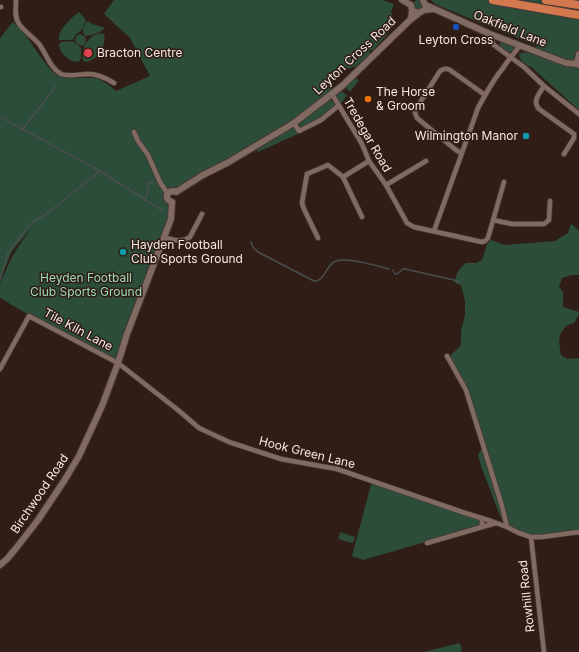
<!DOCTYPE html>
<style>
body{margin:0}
canvas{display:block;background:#301d15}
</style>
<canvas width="579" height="652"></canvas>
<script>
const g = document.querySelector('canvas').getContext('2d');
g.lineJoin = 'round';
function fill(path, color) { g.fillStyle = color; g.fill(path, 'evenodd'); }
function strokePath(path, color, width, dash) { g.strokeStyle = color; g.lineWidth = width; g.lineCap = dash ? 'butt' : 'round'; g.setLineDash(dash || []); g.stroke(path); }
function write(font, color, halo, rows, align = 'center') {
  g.font = font + ' Inter,sans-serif'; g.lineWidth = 3; g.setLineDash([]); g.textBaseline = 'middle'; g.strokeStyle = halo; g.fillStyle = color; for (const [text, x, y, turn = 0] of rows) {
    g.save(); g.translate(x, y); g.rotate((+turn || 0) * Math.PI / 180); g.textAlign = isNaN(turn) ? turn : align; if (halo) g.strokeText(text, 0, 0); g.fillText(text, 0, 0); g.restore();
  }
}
fill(new Path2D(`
 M114,0h268l12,4 -3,8 3,9 -9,16 -12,13h-3l-1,5 -13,11 -15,5 -7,7 -6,1 5,8 -4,5 -34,28 -119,73 -5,1 -1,2 1,1 1,10 -54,155 -89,-47 -29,-17v-15l13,-28 18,-27 -19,23 -12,29v-242l13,-16c4,4 8,7 11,11 9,11 22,35 33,42 10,6 24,2 34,3 10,0 17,6 25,13l34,-15 -20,-38 -26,-24z
 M431,0h148v110l-49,-44 -1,1c-4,-4 -10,-6 -10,-13 6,-3 10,-1 16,1l2,-9 -102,-42z
 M413 5a5 5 0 1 1 10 0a5 5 0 1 1-10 0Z
 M79,12l7,8 -5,11 -5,3 -3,6h-14c-2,-9 13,-23 20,-28z
 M88,21l4,3 13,4c-4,4 -14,8 -20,8 -4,-5 -2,-11 3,-15z
 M100,33l4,1c3,12 -7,28 -20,28 -6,-12 5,-27 16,-29z
 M80,34l4,2 2,3 -1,5 -4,2 -4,-2 -2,-4 2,-5z
 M70,41l4,1 7,6v10l-2,4c-10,0 -18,-7 -20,-17l2,-3z
 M501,41l15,6v1l-6,5 -10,-7v-3z
 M354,78l5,2 -9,12 -5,-5z
 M340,91h1l6,4 -7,10 -4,-7 1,-4z
 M330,99l5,5 -1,3 -19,14 -14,7 -3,-5z
 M292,127l3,1 3,6 -40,18 -1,-2z
 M572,224l7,7v44h-8l-9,3 -3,9 4,5v15l16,5v2l-5,9 -6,2 -3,2 -5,8 -1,6 2,14 6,4 12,-1v172l-41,6 -7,-1 -11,-4 -18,-10 -21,-55 -3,-11 3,-5 4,-1 -21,-66 -14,-27 11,-11v-14l4,-16v-14l-4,-16 -6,-2c1,-10 3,-13 11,-20h10l6,-3 5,-16 4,-4 14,5 50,-4 13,-8 2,-7z
 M372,481l119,40 -13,6 -115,33 -11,-4z
 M340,532l15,5 -2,6 -15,-4z
 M460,643l2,9h-38z`), '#2b4d3a');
strokePath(new Path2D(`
 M0,117l100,54
 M23,129l33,-43
 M145,200l3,-9 -1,-5 1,-2 5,-2
 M251,242l2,5 5,5 56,29c12,0 11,-16 22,-20 9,-4 43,5 53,8
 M393,270l2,4h2l6,-5h2l49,11 6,3
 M0,280l8,-27 21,-28 20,-13 51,-41 63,40`), '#4a4e4d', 1.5);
const minor = new Path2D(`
 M16,0c0,8 -2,17 3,24 5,7 14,13 20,20 7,9 11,24 22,30 8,3 19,0 27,0 10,0 18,4 26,9
 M0,7h1
 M490,34v4l4,7 30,22 20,19 35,28
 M544,86c-5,8 -12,15 -5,23l35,25v4l-10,16
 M332,94l30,50 7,17 17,24 21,38 7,4 68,15 3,-1 3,-3 16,-56
 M294,123l5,8 22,-11 17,-14
 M134,132l4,9 10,14 12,27 7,11
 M461,153l-5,-3 -39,-32 -2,-5 1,-4 24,-38c4,-3 7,-3 10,-1l35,25
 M343,177l26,-16
 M386,185l40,-24
 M493,220l19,4h32l5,-4 1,-19
 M434,231l44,-123c7,-13 15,-28 25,-40 5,-8 12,-15 17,-23
 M164,237c8,3 18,6 26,0l12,-23
 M318,238l-14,-29 -2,-6 5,-29 21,-9 15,12 19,40
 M447,356l19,34 36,116 5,21
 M0,369l29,-53 89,47 60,47 21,18 30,14 52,17 56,10 128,44 26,8 16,6 12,6 12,4h10l38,-5
 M482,527l14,-4
 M531,537l13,115
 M427,543l55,-16v-9`);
const tertiary = new Path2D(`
 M402,0l9,5 1,5 -1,9
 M423,0l2,5 3,1 62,28 76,29 11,1 2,1
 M415,12l4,1 5,-3 10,-1
 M577,64l2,-10
 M172,202c-3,-1 -6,-3 -5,-7l2,-3 5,-1 2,1 27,-17 24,-12 67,-40 48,-37 69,-67 6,-4 1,-2
 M0,565l7,-6 10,-12 21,-27 26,-39 15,-25 23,-50 16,-43 9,-29 44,-115 1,-17`);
const trunk = new Path2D(`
 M493,0l86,15
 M546,0l33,5`);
strokePath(minor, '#483833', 6);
strokePath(tertiary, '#483833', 8);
strokePath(trunk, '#483833', 10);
strokePath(minor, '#816a61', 4.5);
strokePath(tertiary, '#816a61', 6);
strokePath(trunk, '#d47850', 8);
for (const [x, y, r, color] of [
 [456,27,4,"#1a4fb4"],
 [88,53,5,"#e0444e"],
 [368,99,4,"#e8710a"],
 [526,136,4,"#0f9aa8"],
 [123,252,4,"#0f9aa8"]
]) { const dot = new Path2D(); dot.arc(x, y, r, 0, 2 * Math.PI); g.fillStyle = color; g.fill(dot); strokePath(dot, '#301d15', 1.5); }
write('12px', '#f5e8e2', '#301d15', [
 ["Oakfield Lane",510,29,22],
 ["Leyton Cross Road",355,56,-43],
 ["Tredegar Road",367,135,60],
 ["Tile Kiln Lane",78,330,28],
 ["Hook Green Lane",307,453,14],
 ["Birchwood Road",40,494,-56],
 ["Rowhill Road",527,596,-96]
]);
write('12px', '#f5e8e2', '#301d15', [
 ["Leyton Cross",456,40,"center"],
 ["Bracton Centre",97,53],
 ["The Horse",376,92],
 ["& Groom",376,106],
 ["Wilmington Manor",518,136,"right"],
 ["Hayden Football",131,245],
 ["Club Sports Ground",131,259]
], 'left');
write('12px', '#9cdbb7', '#301d15', [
 ["Heyden Football",86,278],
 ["Club Sports Ground",86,292]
]);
</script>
